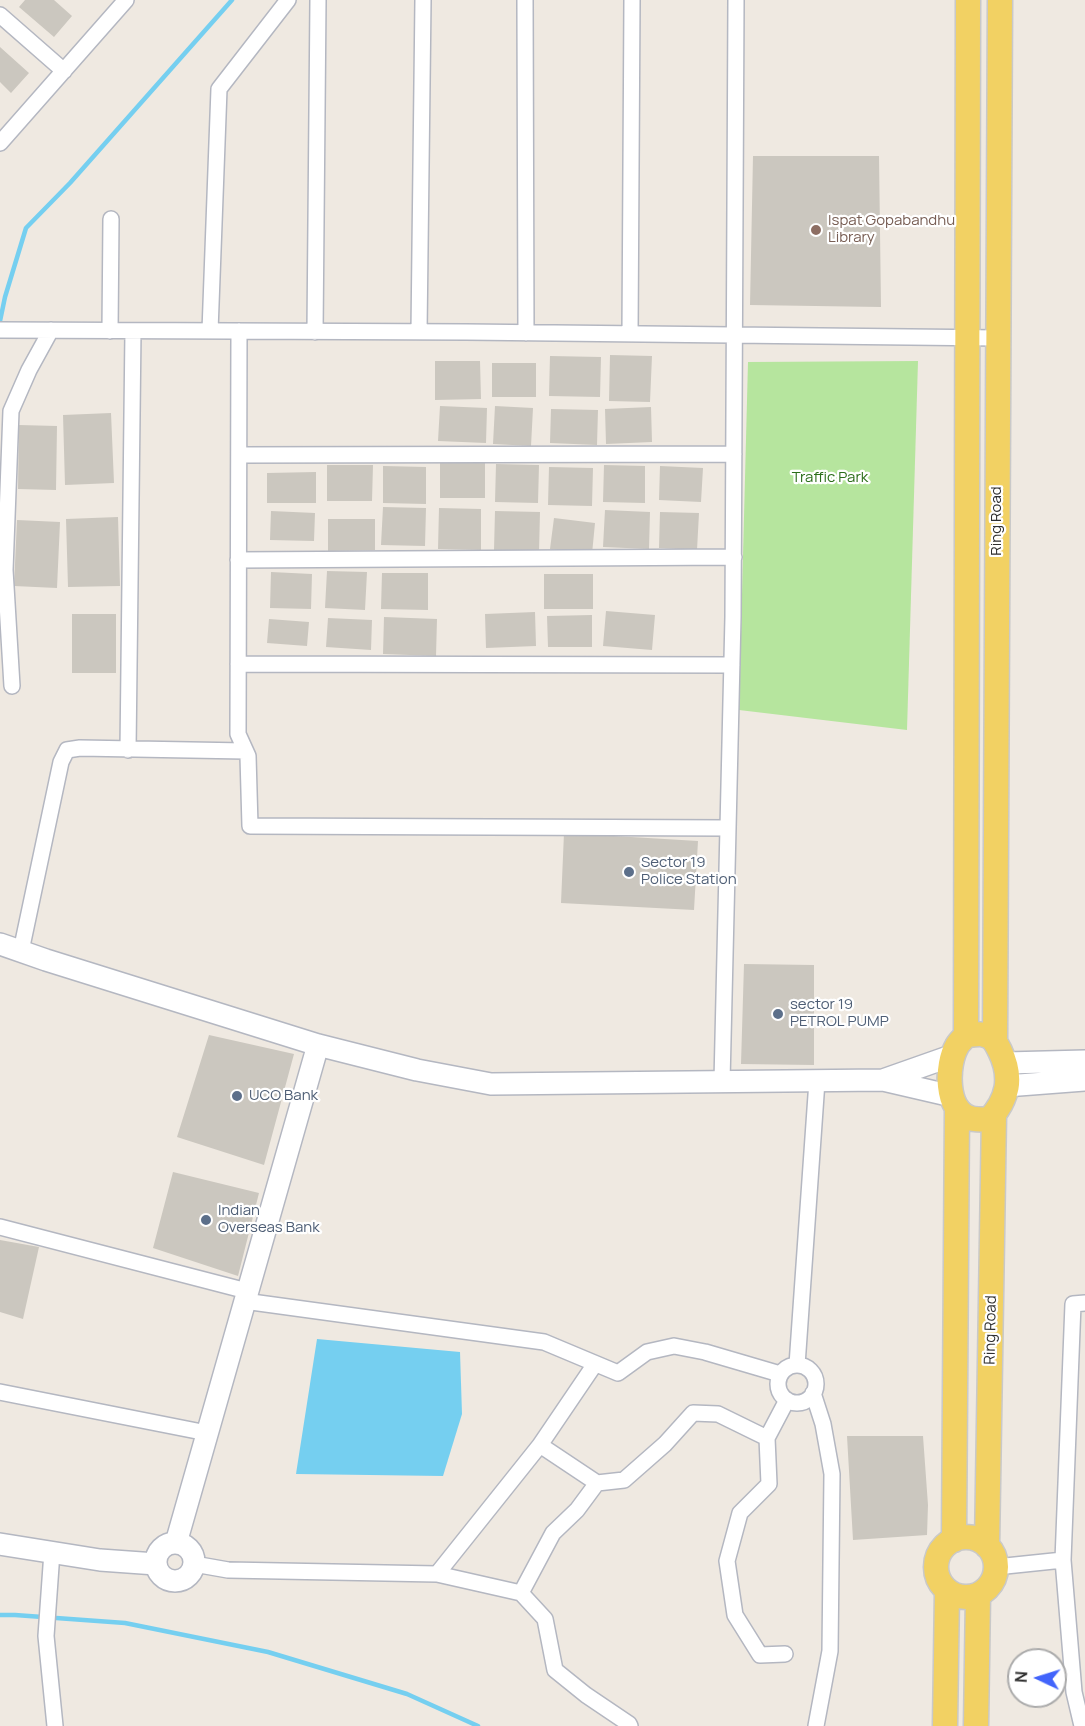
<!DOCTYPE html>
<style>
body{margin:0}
#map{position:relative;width:1085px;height:1726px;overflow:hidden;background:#efe9e1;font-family:Manrope,sans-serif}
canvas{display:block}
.north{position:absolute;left:1007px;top:1648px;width:60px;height:60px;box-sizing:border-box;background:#fff;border:2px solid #ababab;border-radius:50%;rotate:274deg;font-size:16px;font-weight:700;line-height:24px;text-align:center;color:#2e2e2e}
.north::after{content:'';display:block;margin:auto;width:21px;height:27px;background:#4264fb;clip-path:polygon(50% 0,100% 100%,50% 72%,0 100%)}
</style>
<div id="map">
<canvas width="1085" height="1726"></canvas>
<div class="north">N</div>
</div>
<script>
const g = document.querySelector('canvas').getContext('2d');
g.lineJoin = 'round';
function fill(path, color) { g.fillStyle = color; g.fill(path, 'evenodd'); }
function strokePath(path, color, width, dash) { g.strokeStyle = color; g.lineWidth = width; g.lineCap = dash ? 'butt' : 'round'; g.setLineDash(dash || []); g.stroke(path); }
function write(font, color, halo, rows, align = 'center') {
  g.font = font + ' Manrope,sans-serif'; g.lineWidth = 4.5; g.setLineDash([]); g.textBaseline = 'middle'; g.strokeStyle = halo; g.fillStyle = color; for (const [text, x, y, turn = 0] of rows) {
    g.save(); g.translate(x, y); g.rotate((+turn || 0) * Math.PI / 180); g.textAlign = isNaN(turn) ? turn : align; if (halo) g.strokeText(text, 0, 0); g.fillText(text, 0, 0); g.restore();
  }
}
fill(new Path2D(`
 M918,361l-11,369 -168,-20 9,-348z`), '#b6e59e');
fill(new Path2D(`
 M317,1339l143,13 2,62 -19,62 -147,-2z`), '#75cff0');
strokePath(new Path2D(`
 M0,321l5,-24 21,-69 44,-45 162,-183
 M0,1615h15l110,8 143,29 139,42 71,32`), '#75cff0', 4.5);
fill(new Path2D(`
 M25,0h29l18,16 -18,21 -35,-30z
 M0,47l29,26 -18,20 -11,-11z
 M753,156h126l2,151 -131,-2z
 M610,355l42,1 -2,46 -41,-1z
 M550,356l51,1 -1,40 -51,-1z
 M435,361h45l1,38 -46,1z
 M492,363h44v34h-44z
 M440,406l47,2 -1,35 -48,-2z
 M495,406l38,2 -2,38 -38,-2z
 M651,407l1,35 -46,2 -1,-35z
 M551,409l47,1 -1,35 -47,-2z
 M111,413l3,70 -49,2 -2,-70z
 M19,425l38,1 -1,64 -38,-1z
 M440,463h45v35h-45z
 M496,464l43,1 -1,38 -43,-1z
 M327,465h46l-1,36h-45z
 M604,465l41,1v37l-42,-1z
 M383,466l43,1v37l-43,-1z
 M660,466l43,2 -2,34 -42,-2z
 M549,467l44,1 -1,38 -44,-1z
 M316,472v31h-49v-30z
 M383,507l43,1 -1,38 -44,-1z
 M439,508l42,1v41l-43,-1z
 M605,510l45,2 -1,37 -46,-2z
 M271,511l44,2 -1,28 -44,-1z
 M495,511l45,1 -1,40 -45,-2z
 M660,512l39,1 -2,37 -38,-2z
 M118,517l2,69 -52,1 -2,-68z
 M554,518l41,5 -3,31 -42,-5z
 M328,519h47v31l-47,1z
 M17,520l43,2 -3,66 -43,-2z
 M327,571l40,1 -2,38 -40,-2z
 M271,572l41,2 -1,35 -41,-1z
 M382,573h46v37l-47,-1z
 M544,574h49v35h-49z
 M606,611l49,4 -3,35 -49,-4z
 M535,612l1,34 -50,2 -1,-34z
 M72,614h44v59h-44z
 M592,615v32h-44l-1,-31z
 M384,617l53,2 -1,37 -53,-2z
 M328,618l44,2 -1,30 -45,-3z
 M269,619l40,3 -2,24 -40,-3z
 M564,833l134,8 -4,69 -133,-7z
 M744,964l70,1v100l-73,-1z
 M209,1035l85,19 -30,111 -87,-28z
 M173,1172l86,21 -21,83 -85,-28z
 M0,1240l39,7 -16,72 -23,-7z
 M847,1436h76l5,69 -1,30 -74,5z`), '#cbc7bf');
const street = new Path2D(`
 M525,0l1,333
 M0,15l64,56
 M0,143l126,-143
 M0,330l466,2 532,6
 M110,331l1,-112
 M210,331l9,-242 69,-89
 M239,331l-1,403 10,22 2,70 478,2
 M315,332l3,-332
 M419,332l4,-332
 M630,334l2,-334
 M239,455l495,-1
 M238,560l496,-3
 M238,664l494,1
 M12,686l-7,-116 6,-159 18,-41 22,-40
 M128,750l5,-419
 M21,951l40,-189 6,-12 13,-2 165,3
 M722,1081l11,-464 3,-617
 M0,1227l247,64
 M244,1301l300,41 74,31 29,-21 27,-6 31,6 75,22
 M797,1365l20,-284
 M778 1384a19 19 0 1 1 38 0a19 19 0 1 1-38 0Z
 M0,1392l207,41
 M813,1393l10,31 9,50 -2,177 -14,75
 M767,1438l20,-38
 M540,1445l57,38
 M52,1552l-6,84 9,90
 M1063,1560l11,132 8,34
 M194,1564l34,6 209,4
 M996,1567l67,-7 10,-256 12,-1
 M521,1593l-84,-19 103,-129 55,-81
 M630,1726l-1,-2 -43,-29 -31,-25 -10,-51 -24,-26 32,-60 24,-23 20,-27 27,-3 41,-36 28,-31 25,1 49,24 2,46 -29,29 -13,48 8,54 25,40 25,-1`);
const secondary = new Path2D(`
 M0,944l46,16 272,85 99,25 74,14 392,-4 69,16
 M1006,1063l79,-2
 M883,1080l71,-25
 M1006,1086l79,-6
 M176,1543l142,-498
 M156 1562a19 19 0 1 1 38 0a19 19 0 1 1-38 0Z
 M0,1544l100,16 56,4`);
const primary = new Path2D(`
 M966,1035l2,-1035
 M966,1035c6,0 14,-2 19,0 8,1 12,10 15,16 13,27 8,48 -11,69 -6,-1 -14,0 -19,-2 -25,-8 -24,-53 -13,-72 2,-4 6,-7 9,-11z
 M995,1041l5,-1041
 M936 1567a30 30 0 1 1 60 0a30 30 0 1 1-60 0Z
 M954,1540l3,-432
 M987,1546l7,-432
 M945,1726l2,-135
 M976,1726l2,-131`);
strokePath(street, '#b4b7c1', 18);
strokePath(secondary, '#b4b7c1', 24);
strokePath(primary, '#c9c9c9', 27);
strokePath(street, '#fff', 15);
strokePath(secondary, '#fff', 21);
strokePath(primary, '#f2d163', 24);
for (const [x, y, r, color] of [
 [816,230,6,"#8d6e63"],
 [629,872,6,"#5c6f8a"],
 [778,1014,6,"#5c6f8a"],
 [237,1096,6,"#5c6f8a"],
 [206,1220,6,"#5c6f8a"]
]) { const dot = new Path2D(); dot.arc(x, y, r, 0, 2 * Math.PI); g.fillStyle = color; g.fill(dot); strokePath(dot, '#fff', 2); }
write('15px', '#785e54', '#fff', [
 ["Ispat Gopabandhu",828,221],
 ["Library",828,238]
], 'left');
write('15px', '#2c6e1b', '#fff', [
 ["Traffic Park",830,478]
]);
write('15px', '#2e2e2e', '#fff', [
 ["Ring Road",997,521,-90],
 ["Ring Road",991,1330,-89]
]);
write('15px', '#4e5e75', '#fff', [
 ["Sector 19",641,863],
 ["Police Station",641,880],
 ["sector 19",790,1005],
 ["PETROL PUMP",790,1022],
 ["UCO Bank",249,1096],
 ["Indian",218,1211],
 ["Overseas Bank",218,1228]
], 'left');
</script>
